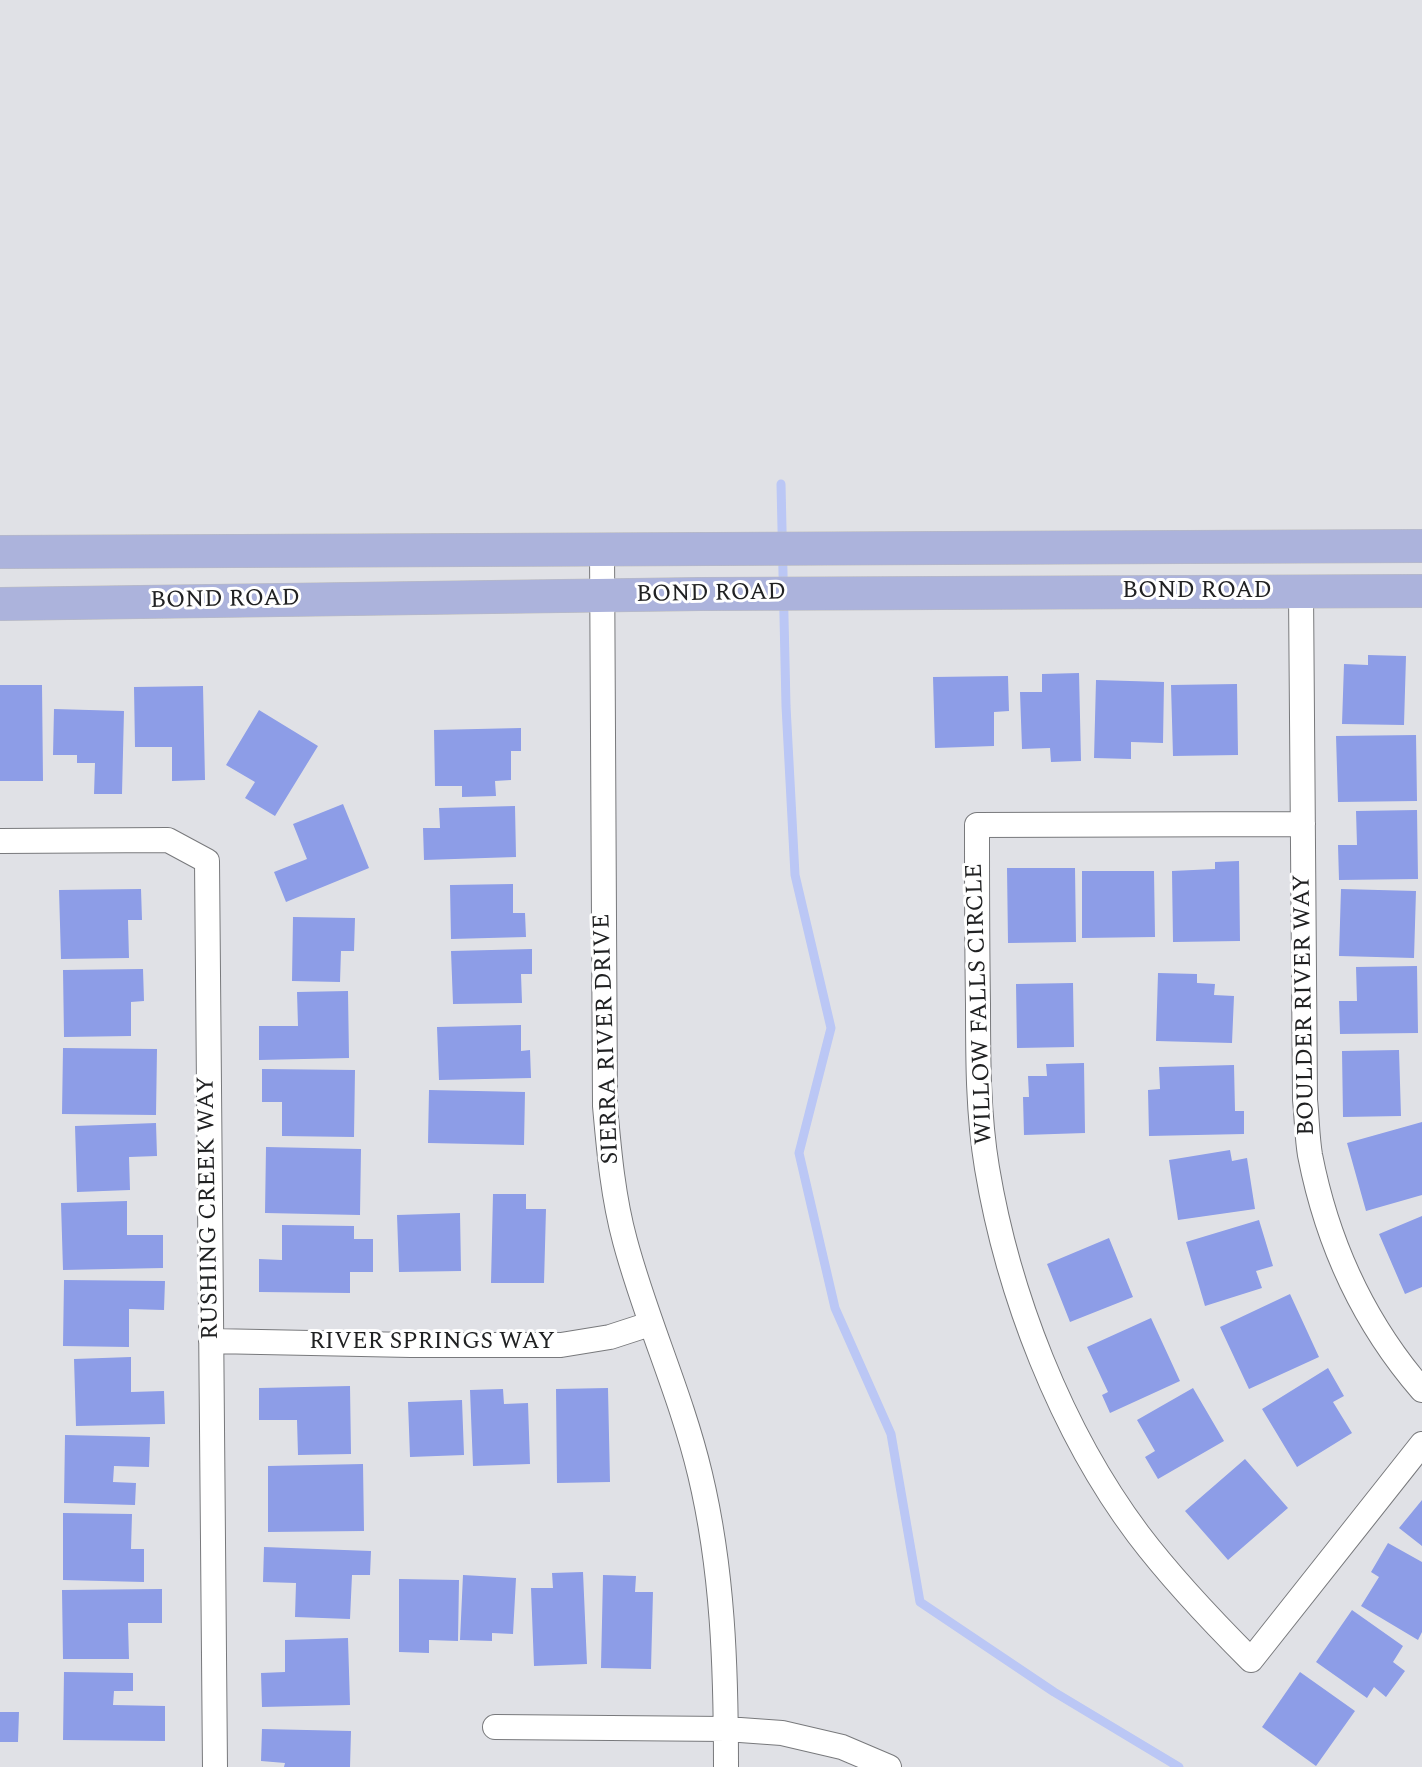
<!DOCTYPE html>
<style>
body{margin:0}
canvas{display:block;background:#e0e1e6}
</style>
<canvas width="1422" height="1767"></canvas>
<script>
const g = document.querySelector('canvas').getContext('2d');
g.lineJoin = 'round';
function strokePath(path, color, width, dash) { g.strokeStyle = color; g.lineWidth = width; g.lineCap = dash ? 'butt' : 'round'; g.setLineDash(dash || []); g.stroke(path); }
function fill(path, color) { g.fillStyle = color; g.fill(path, 'evenodd'); }
function write(font, color, halo, rows, align = 'center') {
  g.font = font + ' Spectral,serif'; g.lineWidth = 6; g.setLineDash([]); g.textBaseline = 'middle'; g.strokeStyle = halo; g.fillStyle = color; for (const [text, x, y, turn = 0] of rows) {
    g.save(); g.translate(x, y); g.rotate((+turn || 0) * Math.PI / 180); g.textAlign = isNaN(turn) ? turn : align; if (halo) g.strokeText(text, 0, 0); g.fillText(text, 0, 0); g.restore();
  }
}
strokePath(new Path2D(`
 M781,484l5,222 9,169 36,153 -32,125 36,155 56,126 29,168 134,90 125,75`), '#bbc7f5', 9);
fill(new Path2D(`
 M1368,655l38,1 -2,69 -62,-1 2,-60 24,1z
 M1079,673l2,88 -30,1 -1,-14 -28,1 -2,-57h22v-18z
 M1008,676l1,35 -15,1v34l-59,2 -2,-71z
 M1096,680l68,2 -1,61 -32,-1v17l-37,-1z
 M1237,684l1,71 -65,1 -2,-71z
 M0,685h42l1,96h-43z
 M203,686l2,94 -33,1v-34h-37l-1,-60z
 M54,709l70,2 -2,83h-28l1,-31h-18v-8h-24z
 M259,710l59,36 -43,70 -30,-18 10,-16 -29,-17z
 M521,728v23h-10v29l-16,1 1,15 -34,1v-11h-27l-1,-56z
 M1416,735l1,66 -79,1 -2,-66z
 M343,804l26,64 -83,34 -12,-30 33,-13 -14,-35z
 M515,806l1,51 -92,3 -1,-32h17l-1,-20z
 M1417,810l1,69 -79,1 -1,-35h19l-1,-34z
 M1239,861l1,80 -67,1 -1,-71 43,-2v-7z
 M1007,868h68l1,74 -68,1z
 M1082,871h72l1,66 -73,1z
 M513,884v29h12l1,24 -75,2 -1,-54z
 M141,889l1,31h-14l1,38 -68,1 -2,-69z
 M1341,889l75,2 -2,67 -75,-2z
 M293,917l62,1 -1,33h-13l-1,31 -48,-1z
 M532,949v25h-11l1,29 -69,1 -2,-53z
 M1417,966l1,67 -78,1 -1,-33h18l-1,-34z
 M143,969l1,32 -13,1v34l-67,1 -1,-67z
 M1158,973l39,1v9l18,1 -1,11 20,1 -2,47 -76,-2z
 M1073,983l1,64 -57,1 -1,-64z
 M348,991l1,67 -90,2v-34h39l-1,-34z
 M521,1025v26l9,-1 1,28 -92,2 -2,-53z
 M63,1048l94,1 -1,66 -94,-1z
 M1399,1050l2,66 -58,1 -1,-66z
 M1084,1063l1,70 -61,2 -1,-38h6l-1,-21h19l-1,-12z
 M1234,1065l1,46h9v23l-95,2 -1,-46 12,-1 -1,-22z
 M262,1069l93,1 -1,67 -72,-1v-34h-20z
 M429,1090l96,2 -1,53 -96,-2z
 M1422,1122v73l-56,16 -19,-68z
 M156,1123l1,33 -28,1 1,33 -53,2 -2,-66z
 M266,1147l95,2 -1,66 -95,-2z
 M1230,1150l2,11 15,-3 8,51 -77,11 -9,-60z
 M493,1194h33v15h20l-2,74h-53z
 M127,1201v34h36v33l-100,2 -2,-67z
 M460,1213l1,58 -62,1 -2,-57z
 M1422,1216v71l-17,7 -26,-60z
 M1259,1220l14,46 -17,5 6,17 -57,18 -19,-64z
 M282,1225l72,1v13h19v33h-23v21l-91,-1v-33l23,1z
 M1109,1238l24,59 -63,25 -23,-58z
 M64,1280l101,1 -1,29 -35,-1v38l-66,-1z
 M1290,1294l29,63 -70,32 -29,-62z
 M1151,1318l29,63 -70,32 -8,-18 6,-3 -21,-45z
 M131,1357v35l33,-1 1,33 -89,2 -2,-67z
 M1328,1368l16,28 -11,6 19,31 -55,34 -35,-58z
 M350,1386l1,68 -53,1 -1,-35h-38v-32z
 M608,1388l2,94 -53,1 -1,-94z
 M1193,1388l31,53 -66,38 -13,-22 10,-6 -18,-31z
 M503,1389l1,15 24,-1 2,61 -57,2 -3,-76z
 M462,1400l2,55 -54,2 -2,-55z
 M65,1435l85,2 -1,30 -35,-1 -1,16 23,1 -1,22 -71,-2z
 M1245,1459l43,49 -60,52 -43,-49z
 M363,1464l1,67 -96,1v-66z
 M1422,1500v46l-23,-18z
 M63,1513l69,1 -1,35h13v33l-81,-2z
 M1388,1543l34,19v70l-4,8 -57,-34 18,-29 -8,-5z
 M264,1547l107,4 -1,24h-18l-2,44 -55,-2 1,-34 -33,-1z
 M583,1572l4,92 -53,2 -3,-78h22l-1,-15z
 M463,1575l53,3 -3,56 -21,-1v8l-32,-1z
 M603,1575l33,1 -1,16h18l-2,77 -50,-1z
 M399,1579l60,1 -1,61 -29,-1v13l-30,-1z
 M162,1589v34h-34l1,36h-66l-1,-69z
 M1352,1610l51,36 -10,16 12,9 -19,26 -12,-10 -7,11 -51,-36z
 M348,1638l2,67 -88,2 -1,-34 24,-1v-32z
 M64,1672l69,1v18h-19l-1,14 52,1v35l-102,-1z
 M1300,1672l55,39 -39,55 -54,-39z
 M0,1712h19l-1,30h-18z
 M262,1729l89,2 -1,36h-66l1,-4 -24,-2z`), '#8d9de7');
const minor = new Path2D(`
 M602,548l3,558c4,45 8,91 20,135 21,79 56,153 75,233 23,96 26,194 26,293
 M1301,591l4,509c2,18 2,37 5,55 17,87 54,168 112,235
 M1303,824l-326,1c0,59 0,119 1,179 0,54 0,110 9,164 21,126 74,263 151,366 34,45 73,86 113,126l171,-216
 M0,841l168,-1 39,21 8,906
 M211,1341l200,4h150l49,-8 40,-13
 M495,1727l231,2 56,4 60,14 47,20`);
const primary = new Path2D(`
 M0,552l1422,-6
 M0,604l702,-10 720,-3`);
strokePath(minor, '#78797c', 26);
strokePath(primary, '#bcbcbd', 34);
strokePath(minor, '#fff', 24);
strokePath(primary, '#acb3dc', 33);
write('24px', '#202122', '#fff', [
 ["BOND ROAD",1197,592],
 ["BOND ROAD",711,595,-1],
 ["BOND ROAD",225,601,-1],
 ["WILLOW FALLS CIRCLE",981,1004,-92],
 ["BOULDER RIVER WAY",1306,1005,-91],
 ["SIERRA RIVER DRIVE",608,1039,-92],
 ["RUSHING CREEK WAY",210,1208,-91],
 ["RIVER SPRINGS WAY",432,1343]
]);
</script>
